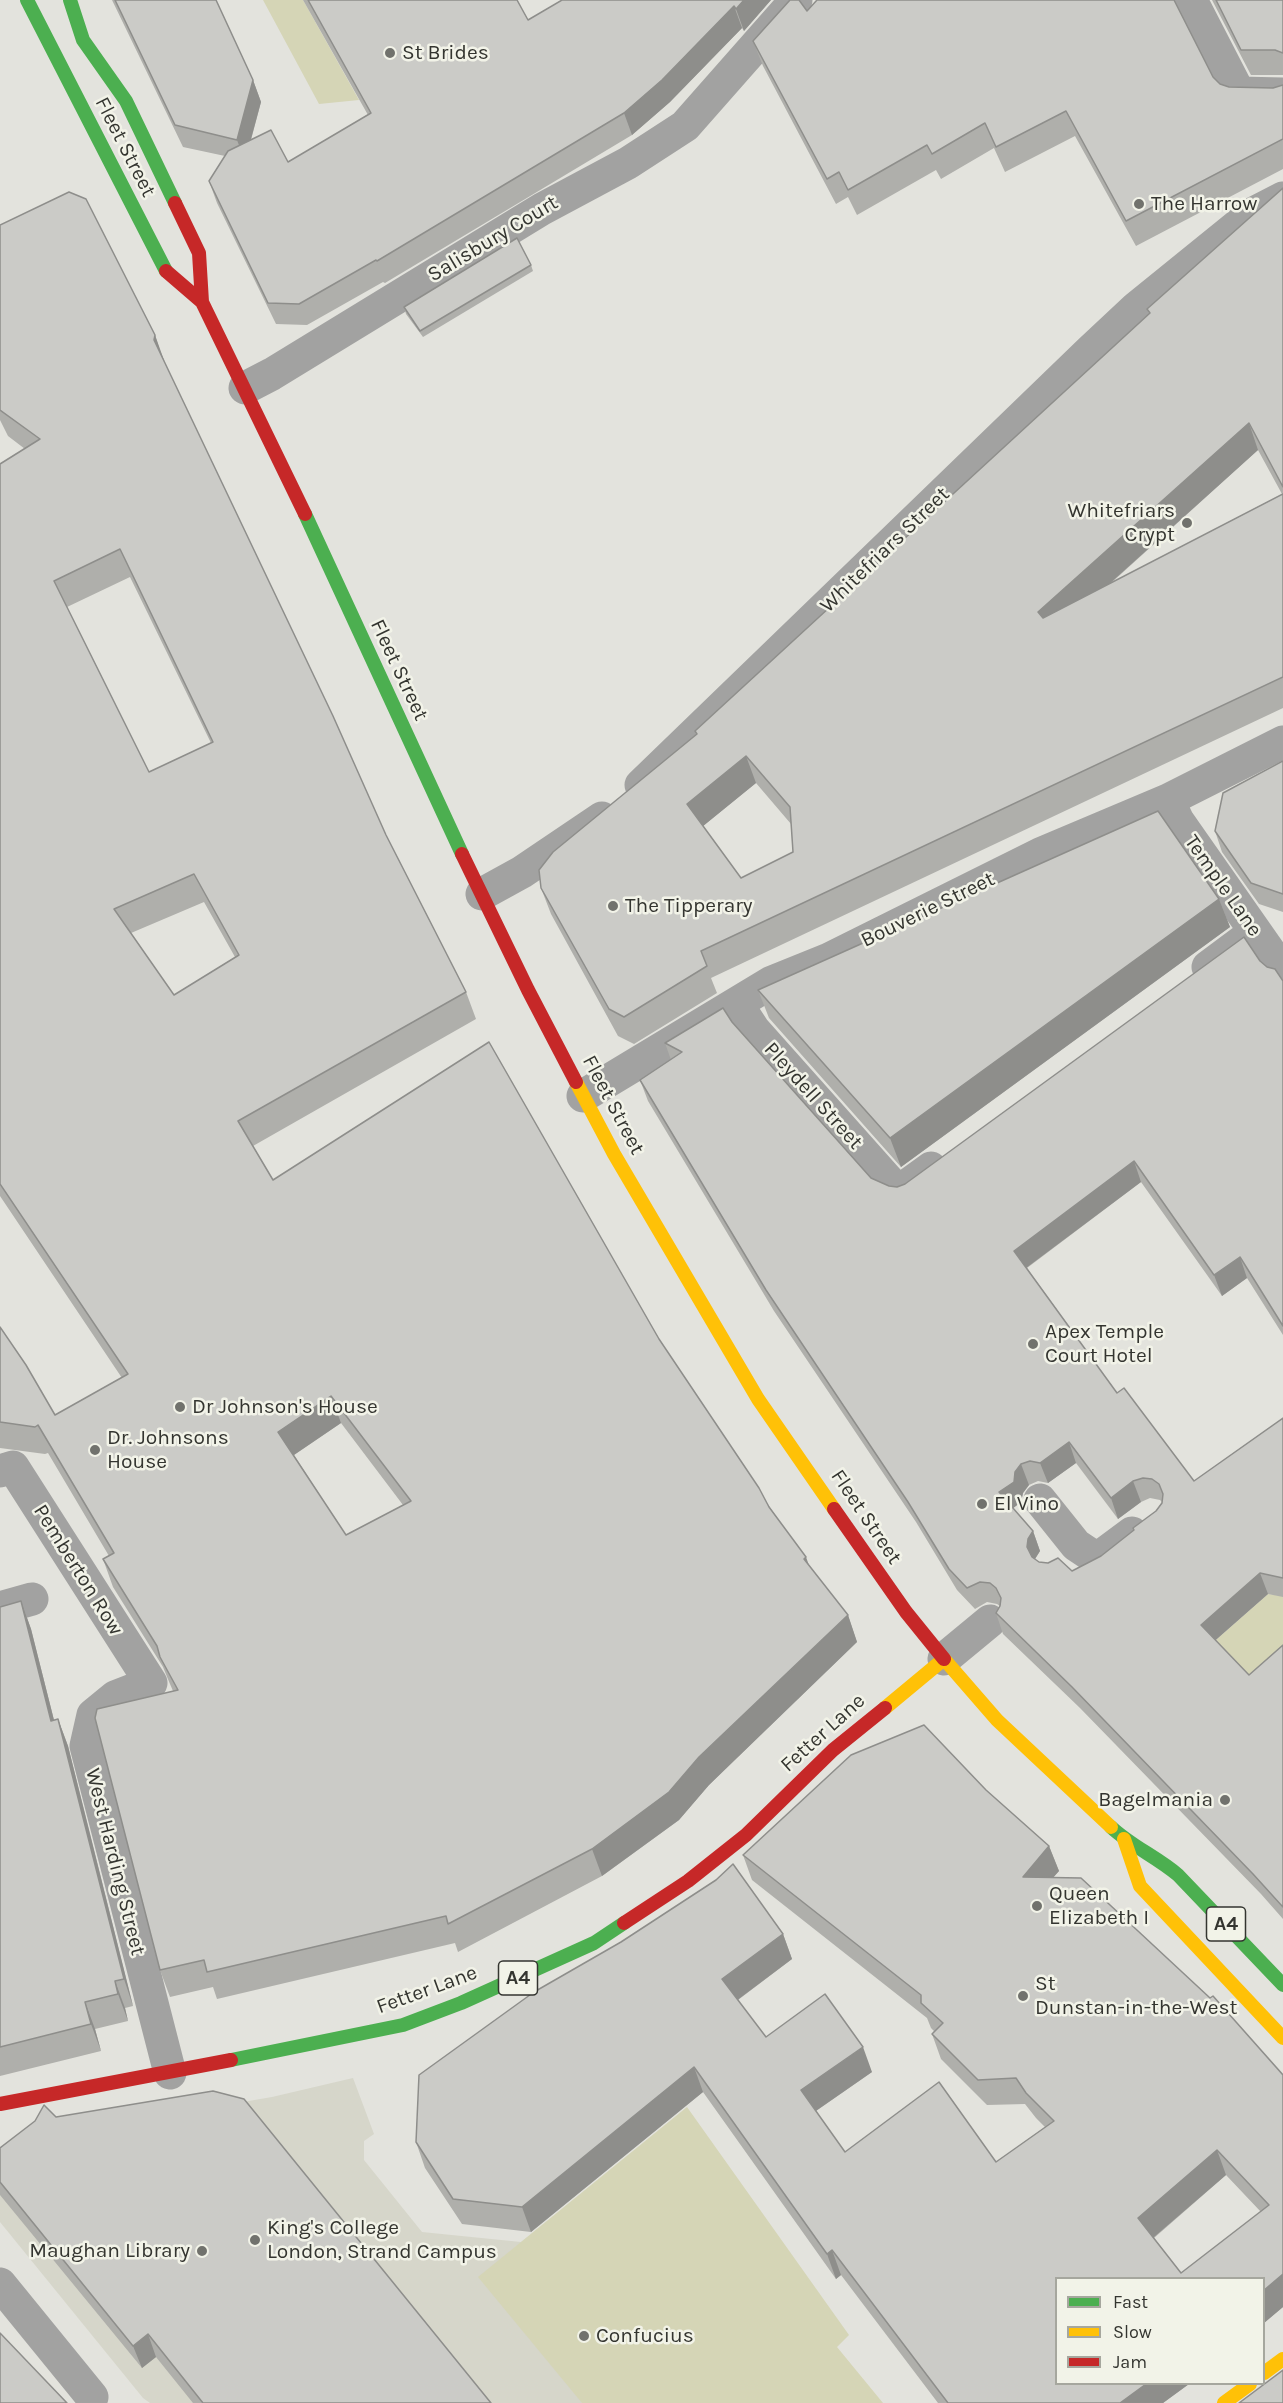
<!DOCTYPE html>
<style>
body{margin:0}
#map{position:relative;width:1283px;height:2403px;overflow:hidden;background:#e3e3dd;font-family:Karla,sans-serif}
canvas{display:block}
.legend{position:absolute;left:1055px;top:2277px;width:210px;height:108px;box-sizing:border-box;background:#f2f3e8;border:2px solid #a6a79e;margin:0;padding:8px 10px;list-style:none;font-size:18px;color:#343530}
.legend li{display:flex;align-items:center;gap:12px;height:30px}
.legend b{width:30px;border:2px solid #a6a79e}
</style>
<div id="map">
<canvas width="1283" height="2403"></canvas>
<ul class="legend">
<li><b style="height:8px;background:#4caf50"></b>Fast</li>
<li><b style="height:8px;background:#ffc107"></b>Slow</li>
<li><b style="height:8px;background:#c62828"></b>Jam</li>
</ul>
</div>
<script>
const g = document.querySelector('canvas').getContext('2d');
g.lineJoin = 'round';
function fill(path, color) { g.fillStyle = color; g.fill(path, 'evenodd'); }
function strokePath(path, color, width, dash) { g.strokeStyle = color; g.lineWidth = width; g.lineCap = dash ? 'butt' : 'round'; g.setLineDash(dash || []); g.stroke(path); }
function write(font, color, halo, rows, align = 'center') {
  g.font = font + ' Karla,sans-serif'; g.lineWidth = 5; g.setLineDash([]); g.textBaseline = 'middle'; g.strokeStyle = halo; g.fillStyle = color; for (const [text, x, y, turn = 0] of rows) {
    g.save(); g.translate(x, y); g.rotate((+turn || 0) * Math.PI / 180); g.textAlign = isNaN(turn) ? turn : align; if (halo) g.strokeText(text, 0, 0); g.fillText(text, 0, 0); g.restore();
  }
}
fill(new Path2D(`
 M353,2078l21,56 -10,7v19l58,72 99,10 34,-27 142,188h-547l-7,-5 -143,-176v-67l15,-14 257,-44z`), '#d6d6ca');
fill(new Path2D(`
 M263,0h40l56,100 -40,4z
 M1268,1594l15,2v76l-31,36 -43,-62z
 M687,2107l162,228 -12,12 46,56h-301l-104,-126z`), '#d5d5b6');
strokePath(new Path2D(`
 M1191,0l48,93 44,1
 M245,388l27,-14 270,-165 86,-46 57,-37 111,-126
 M641,785l449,-434 46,-43 116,-94 31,-16
 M1168,800l10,21 105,150
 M482,894l40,-22 80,-54
 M1208,967l47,-35
 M737,1004l17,26 139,156 9,3 29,-21
 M583,1096l189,-114 57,-23 211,-105 128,-54 115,-58
 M0,1471l13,-4 138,216 -36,14 -22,18 -7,31 84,327
 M1040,1500l36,45 21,14 35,-26
 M0,1608l32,-9
 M944,1659l46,-38
 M0,2284l92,113`), '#a2a2a1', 33);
strokePath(new Path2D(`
 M27,0l139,271
 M70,0l13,40 43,61 49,102
 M305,514l157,340
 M1111,1827c20,19 46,30 67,48l105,110
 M231,2060l172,-35 58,-22 133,-60 30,-20`), '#4caf50', 14);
strokePath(new Path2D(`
 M576,1082l38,72 144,245 76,110
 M885,1708l59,-49 53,61 114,107
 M1124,1839l16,47 143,152
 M1264,2373l19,-14
 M1224,2403l26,-19`), '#ffc107', 14);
strokePath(new Path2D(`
 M175,203l24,50 3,49
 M166,271l36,31 103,212
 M462,854l66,136 48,92
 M834,1509l72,103 38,47
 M624,1923l64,-42 58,-46 87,-85 52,-42
 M0,2104l231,-44`), '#c62828', 14);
fill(new Path2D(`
 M112,0h104l37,80 8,22 -10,38 37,22 80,-47 -65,-115h214l11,20 34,-20h209l-27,31 -2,-3 -72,74 -38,33 -247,148 -2,-1 -76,43 -31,-1 -59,-121 -8,-22 16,-25 -42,-9z
 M1212,0h71v75h-32z
 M807,11l406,66 7,7 9,3 44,1 10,-3v84l-147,77 -61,-110 -70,36 -11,-24 -53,31 -5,-9 -79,45 -9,-18 -12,7 -73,-138 -10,-25z
 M1283,188v520l-572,270 6,15 -83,51 -16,-8 -67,-122 -10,-26 155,-153 -1,-4 454,-417 -2,-5zM1258,450l24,44 -172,90zM756,783l35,41 2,28 -52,26 -38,-52z
 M0,225l155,110 8,25 223,475 80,157 10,27 -223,127 20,34 386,159 151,229 38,47 9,27 -148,143 -30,35 -77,56 -144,76 -3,-9 -238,56 -4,-12 -43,10 -10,-27 13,-279 -3,-7 -7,-17 -50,-80 -10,-28 6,-3 -61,-103 -3,1 -45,-6v-121l55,88 67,-37 -122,-182v-732l25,-15 -17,-13 -8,-16zM130,577l81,166 -62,29 -82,-165zM204,902l31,55 -61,38 -43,-62zM341,1423l62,82 -57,30 -52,-80z
 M531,265l2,6 -110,66 -17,-23 -2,-7z
 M1283,761v151l-24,-8 -37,-52 -7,-21z
 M1219,899l11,28 -329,240 -132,-149 -11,-28z
 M1260,961l23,20v354l-36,-57 -25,18 -81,-114 -114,86 90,125 77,88 89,-63v179l-15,-3 -53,46 34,35 34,-30v274l-22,-25 -181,-186 -77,-74 -7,-21 4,-7 -3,-2 -10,-2 -12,7 -18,-19 -41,-68 -142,-211 -126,-210 -8,-21 31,-20 -6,-17 67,-21 139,156 18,8 8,1 8,-3zM1076,1463l42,56 23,-17 9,-4 10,2 2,2 -6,9 -22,19 -33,26 -29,15 -33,-9 -4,-3 5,-8 -7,-20 -20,-23 8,-6 2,-9 6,-8 9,-4 10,2z
 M21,1601l10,28 23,91 4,-1 10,27 65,260 -8,2 3,13 -33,8 6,22 -101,25v-469z
 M986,1790l63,56 10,25 -6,6 230,198v232l-94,77 -26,19h-225l-97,-128 -5,4 -133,-187 -172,140 -69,-8 -37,-56 -9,-26 367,-208 9,25 -54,41 28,37 106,35 -56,39 29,41 151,10 49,-35 -9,-9 -11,-14 -38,1 -46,-46 -9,-25 2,-3 -3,-3 -4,-10 -175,-138 -9,-25zM1226,2175l35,37 -80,61 -27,-35z
 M56,2117l435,286h-298l-37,-46 -14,11 -142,-173v-47z`), '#afafab');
fill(new Path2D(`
 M744,0h27l-27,31 -8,-22z
 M734,6l8,22 -72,74 -38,33 -8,-22z
 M253,80l8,22 -16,59 -8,-21z
 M155,335l10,28 -11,-23z
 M1249,423l9,27 -210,189 -10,-27z
 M746,756l10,27 -59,48 -10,-27z
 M1219,899l11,28 -329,240 -11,-29z
 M1134,1161l7,21 -119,89 -8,-20z
 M1240,1257l7,21 -25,18 -8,-21z
 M331,1396l10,27 -53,36 -10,-27z
 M1069,1442l7,21 -28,20 -8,-20z
 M1021,1464l8,21 -6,8 -2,9 -14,11 -8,-21z
 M1133,1481l8,21 -23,17 -7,-21z
 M1033,1531l7,20 -5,8v9l-8,-21 1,-8z
 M806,1557l10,28 -12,-26z
 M1260,1573l8,21 -59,52 -8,-21z
 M21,1601l10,28 30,119 -10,-27z
 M848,1615l9,27 -148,143 -30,35 -77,56 -10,-27 107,-92z
 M58,1719l10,27 65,260 -9,-27z
 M1049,1846l10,25 -27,31 -9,-25z
 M783,1934l9,25 -60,45 -10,-25z
 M115,1981l10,27 3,13 -10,-27z
 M85,2002l10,27 6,22 -10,-27z
 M863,2047l9,25 -62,43 -9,-25z
 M694,2067l9,25 -172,140 -9,-25z
 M1217,2150l9,25 -79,68 -9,-25z
 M832,2250l9,25 -5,4 -9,-25z
 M1283,2274v33l-20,17v-33z
 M148,2334l8,23 -14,11 -9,-22z
 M1146,2384h43l-26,19h-43z`), '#8e8e8b');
const building = new Path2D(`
 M115,0h101l37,80 -16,60 -62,-15z
 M308,0h209l11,20 34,-20h182l-8,9 -2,-3 -72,74 -38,33 -247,148 -1,-1 -77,44 -31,-1 -59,-122 19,-30 43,-21 17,32 83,-49z
 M790,0h9l8,11 10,-11h357l39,77 7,7 9,3 44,1 10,-3v54l-157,82 -60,-110 -70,36 -11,-24 -53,31 -5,-9 -79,45 -9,-18 -12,7 -74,-138z
 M1216,0h67v53l-8,-3h-34z
 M1283,188v299l-34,-64 -211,189 5,6 240,-124v183l-582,274 6,15 -83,51 -15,-8 -68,-121 -2,-18 14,-18 144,-118 -2,-3 455,-418 -3,-4zM746,756l44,51 3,45 -52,26 -54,-74z
 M69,192l17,7 69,136 -1,5 179,376 53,119 80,157 -228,129 35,59 216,-138 170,297 100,149 10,19 37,50 -2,2 44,56 -149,142 -30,35 -77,57 -144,75 -2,-8 -239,56 -3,-12 -44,10 -65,-252 2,-9 81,-19 -18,-33 -3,-11 -54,-87 11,-6 -76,-128 -3,2 -35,-5v-95l26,38 29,50 73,-41 -128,-190v-720l40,-25 -40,-29v-185zM120,549l93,193 -64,30 -95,-191zM194,874l45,81 -65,40 -60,-86zM331,1396l80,105 -65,34 -68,-103z
 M517,238l14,27 -111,66 -16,-24z
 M1283,761v133l-32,-11 -36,-52 8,-38z
 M1158,811l61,88 -329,239 -132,-148z
 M1244,937l16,24 7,6 8,2 8,12v345l-43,-69 -26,18 -80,-114 -120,90 103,142 7,-5 70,93 89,-63v160l-23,-5 -59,52 48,50 34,-30v262l-30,-33 -181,-187 -76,-74 4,-7 1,-8 -5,-10 -6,-5 -10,-1 -13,6 -18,-19 -41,-67 -142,-212 -126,-210 42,-28 -17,-9 58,-35 9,14 139,156 18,8 8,1 8,-3zM1069,1442l42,56 22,-17 10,-3 9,1 7,5 4,10 -1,9 -6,8 -23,17 1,2 -33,26 -29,15 -14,-13 -10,5 -9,-1 -7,-5 -5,-10 1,-8 5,-8 -34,-39 15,-10 1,-10 6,-8 9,-3 10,2z
 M21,1601l30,120 7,-2 66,260 -9,2 3,13 -33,8 6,22 -91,23v-440z
 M924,1725l62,65 63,56 -26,31 58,1 129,120 3,-2 70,79v199l-20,17v-13h-207v106h90l-26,19h-172l-116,-153 -5,4 -133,-187 -172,140 -69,-8 -37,-57 3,-67 115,-83 87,-50 95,-62 17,-16 50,70 -61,45 44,58 59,-43 38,53 -62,43 44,62 94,-70 57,80 58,-41 -28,-28 -10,-15 -38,2 -46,-46 11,-11 -22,-20v-8l-178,-140 108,-100zM1217,2150l52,55 -88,68 -43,-55z
 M213,2091l31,8 247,304h-288l-55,-69 -15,12 -133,-164v-34l35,-27 9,-16 12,12z
 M0,2333l67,70h-67z
 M1283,2370v33h-44z`);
fill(building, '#cbcbc7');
strokePath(building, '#8e8e8b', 1.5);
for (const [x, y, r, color] of [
 [390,53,6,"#71726d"],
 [1139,204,6,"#71726d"],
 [1187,523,6,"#71726d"],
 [613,906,6,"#71726d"],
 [1033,1344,6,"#71726d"],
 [180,1407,6,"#71726d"],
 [95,1450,6,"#71726d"],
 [982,1504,6,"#71726d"],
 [1225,1800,6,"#71726d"],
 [1037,1906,6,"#71726d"],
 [1023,1996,6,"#71726d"],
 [255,2240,6,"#71726d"],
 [202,2251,6,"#71726d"],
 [584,2336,6,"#71726d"]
]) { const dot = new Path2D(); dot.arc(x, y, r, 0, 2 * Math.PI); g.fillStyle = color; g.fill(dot); strokePath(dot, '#f2f3e8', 2); }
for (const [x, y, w] of [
 [1226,1924,39],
 [518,1978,39]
]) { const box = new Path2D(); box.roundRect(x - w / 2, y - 17, w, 34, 4.5); g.fillStyle = '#f2f3e8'; g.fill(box); strokePath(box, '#343530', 1.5); }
write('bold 20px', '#343530', null, [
 ["A4",1226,1924],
 ["A4",518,1978]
]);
write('21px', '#343530', '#f2f3e8', [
 ["St Brides",402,53],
 ["The Harrow",1151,204],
 ["Whitefriars",1175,511,"right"],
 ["Crypt",1175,535,"right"],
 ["The Tipperary",625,906],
 ["Apex Temple",1045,1332],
 ["Court Hotel",1045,1356],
 ["Dr Johnson's House",192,1407],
 ["Dr. Johnsons",107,1438],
 ["House",107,1462],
 ["El Vino",994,1504],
 ["Bagelmania",1213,1800,"right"],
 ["Queen",1049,1894],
 ["Elizabeth I",1049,1918],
 ["St",1035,1984],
 ["Dunstan-in-the-West",1035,2008],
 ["King's College",267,2228],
 ["London, Strand Campus",267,2252],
 ["Maughan Library",190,2251,"right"],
 ["Confucius",596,2336]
], 'left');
write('21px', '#343530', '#f2f3e8', [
 ["Fleet Street",125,147,63],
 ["Salisbury Court",493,239,-31],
 ["Whitefriars Street",885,550,-44],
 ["Fleet Street",399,670,65],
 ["Temple Lane",1223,886,55],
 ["Bouverie Street",928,910,-26],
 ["Pleydell Street",813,1096,48],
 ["Fleet Street",613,1105,62],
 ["Fleet Street",866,1517,56],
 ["Pemberton Row",78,1570,58],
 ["Fetter Lane",823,1733,-42],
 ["West Harding Street",115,1862,76],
 ["Fetter Lane",427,1990,-20]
]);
</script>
